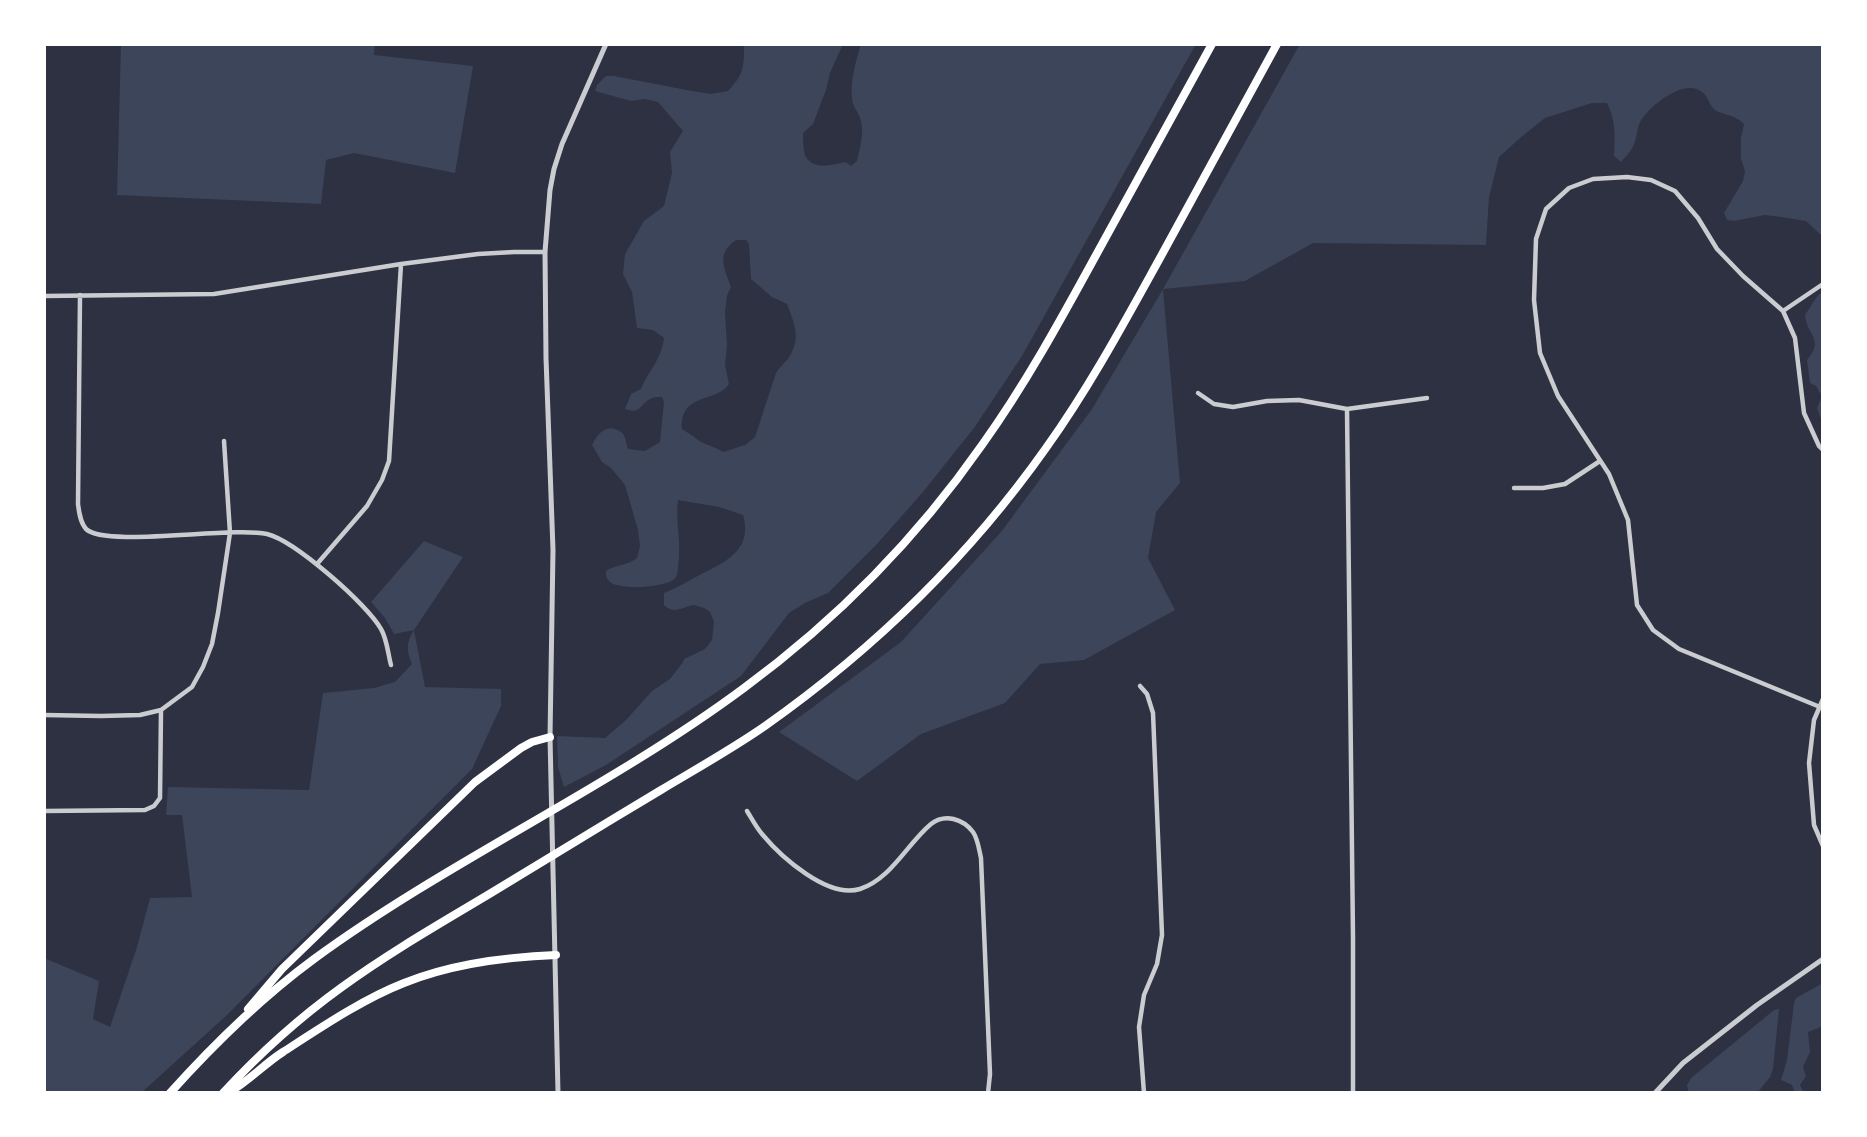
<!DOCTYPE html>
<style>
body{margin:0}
#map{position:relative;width:1867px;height:1137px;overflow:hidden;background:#2d3142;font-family:Roboto,sans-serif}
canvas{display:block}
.frame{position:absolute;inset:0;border:46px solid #fff;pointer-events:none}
</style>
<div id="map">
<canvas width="1867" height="1137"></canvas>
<div class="frame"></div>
</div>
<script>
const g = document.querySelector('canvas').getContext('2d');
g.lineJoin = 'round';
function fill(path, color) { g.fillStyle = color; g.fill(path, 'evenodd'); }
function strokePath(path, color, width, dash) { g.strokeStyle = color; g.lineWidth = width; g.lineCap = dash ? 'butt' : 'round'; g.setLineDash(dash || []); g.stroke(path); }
fill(new Path2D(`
 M121,44h254l-1,11 99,11 -18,107 -101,-20 -28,7 -5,44 -204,-9z
 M744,44h99l-13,29 -4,17 -13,34 -10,9c0,7 0,18 3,24 8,14 29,7 40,5l5,4 6,-5c3,-14 8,-29 3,-43 -2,-7 -8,-12 -8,-20 -2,-18 4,-37 9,-54h335l-174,312 -48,72 -51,64 -46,52 -49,49 -23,10 -16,10 -48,63 -135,89 -42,22 -6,-20 -1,-31 48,2 21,-18 26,-29 18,-12 13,-17 1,-3 21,-10 7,-9 2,-18 -4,-10 -6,-4 -10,-3c-12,2 -20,10 -30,0v-12c11,-4 20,-10 30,-15 26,-14 60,-25 49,-63l-24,-8 -41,-7c-3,22 4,43 0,66 0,3 0,7 -2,11 -6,11 -60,14 -67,4 -3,-3 -3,-6 -3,-10 10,-7 21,-5 31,-13l3,-12 -2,-16 -13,-45 -14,-17 -9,-6 -10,-17c5,-11 15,-23 29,-13 5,3 5,12 7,17l17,2 15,-9 4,-40 -2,-5c-4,0 -8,0 -12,2 -10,5 -9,16 -25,10l6,-15 10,-5c8,-20 20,-28 23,-51l-11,-8 -16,-2 -5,-36 -9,-18 2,-20 19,-33 20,-15 8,-33 -2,-21 13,-21 -25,-29 -13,-3 -14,2 -36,-10 2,-6 9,-9h8l78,15 19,3 17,-3c16,-17 16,-24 16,-47zM736,240h10l3,4 2,35 21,18 15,7c8,22 15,35 0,56 -4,4 -8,8 -11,13l-21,64 -10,8 -22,7c-7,-5 -14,-6 -22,-10 -6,-4 -12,-9 -19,-13 -2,-37 35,-26 47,-45l-4,-19 2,-19 -2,-34 2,-16 4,-9c-7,-20 -15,-33 5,-47z
 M1300,44h523v193l-17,-16 -25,-4 -16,-2 -31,6 -7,-1 -3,-7 19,-32 2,-10 -4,-12v-21l3,-14c-10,-10 -19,-8 -29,-14 -6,-5 -7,-14 -13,-18 -17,-14 -50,12 -60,27 -6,8 -4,17 -8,25 -2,7 -9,13 -13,18l-7,-6c1,-19 2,-36 -7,-53h-15l-47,15 -25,20 -21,19 -10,40 -3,48 -173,-2 -68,38 -82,8 17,194 -24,29 -8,46 27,52 -91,50 -44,4 -35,39 -84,31 -64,47 -78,-49 122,-90 100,-110 91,-123 71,-120z
 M1823,292v133l-6,-17 5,-12 -6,-10 -6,-3 -3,-23c18,-22 0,-23 -2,-45l13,-20z
 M424,541l39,16 -49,73 11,57 76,2v17l-29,63 -246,247 -85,77h-97v-135l55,23 -6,38 17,8 27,-80 13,-49 42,-1 -10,-82h-16l2,-28 141,3 14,-97 51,-5 21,-6 17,-18c-6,-14 -6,-21 2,-34l-20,4 -9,-16 -14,-16z
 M1823,983v41l-4,4 -11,4 2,20 -7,15 3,9 -6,9 4,8h-9l-3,-8 -11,-5 6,-20 7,-57 2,-5z
 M1779,1009l-6,60 -3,8 -12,15 -8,1h-61l-2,-8 4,-7 83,-68z`), '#3c4559');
strokePath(new Path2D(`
 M80,295l-2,209c1,8 2,18 8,25 20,19 146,-3 181,5 28,7 100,70 114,95 6,10 7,25 10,36
 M44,296l170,-2 187,-30 77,-10 36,-2h31
 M1783,311l40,-27
 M1198,393l16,11 19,3 34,-6 32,-1 48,9 80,-11
 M1347,409l6,529v155
 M1514,488h29l22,-4 35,-23
 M317,564l50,-58 15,-26 7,-19 12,-197
 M1140,686l7,8 6,19 9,222 -5,29 -13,31 -5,32 5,66
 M1823,699l-9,21 -5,43 5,62 9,21
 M1820,707l-141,-58 -26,-19 -16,-25 -9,-85 -19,-46 -51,-78 -18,-43 -6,-53 2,-61 10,-30 23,-21 24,-9 34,-2 24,3 24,11 23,27 19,31 26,27 40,35 12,27 9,75 15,33 4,4
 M44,715l57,1 39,-1 21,-5 31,-23 11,-20 9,-23 6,-31 12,-80 -6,-92
 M44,811l101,-1 9,-4 6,-8 1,-88
 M747,811c5,8 9,16 15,23 19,23 66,65 98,55 31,-10 47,-45 71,-65 14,-11 32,-5 42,8 5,7 6,18 8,26l9,216 -2,19`), '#caccd0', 4.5);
strokePath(new Path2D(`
 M558,1093l-8,-356 3,-187 -7,-192 -1,-106 5,-62 4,-21 8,-25 44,-100
 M1655,1093l28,-30 74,-58 66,-46`), '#caccd0', 5);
strokePath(new Path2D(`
 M248,1009l34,-40 193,-187 46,-34 11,-6 18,-5
 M170,1093c44,-49 91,-95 144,-134 137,-100 294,-170 430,-271 91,-67 173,-150 238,-243 43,-60 78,-124 113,-188 39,-71 78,-142 117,-213
 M223,1093c36,-39 76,-75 119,-106 48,-35 99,-64 149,-94 56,-34 113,-69 170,-103 35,-21 71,-41 104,-64 109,-77 204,-169 281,-278 43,-60 78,-125 114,-190 39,-71 78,-143 117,-214
 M228,1093c20,-11 36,-29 55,-41 37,-24 80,-53 121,-69 47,-19 101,-26 152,-28`), '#fff', 8);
</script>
